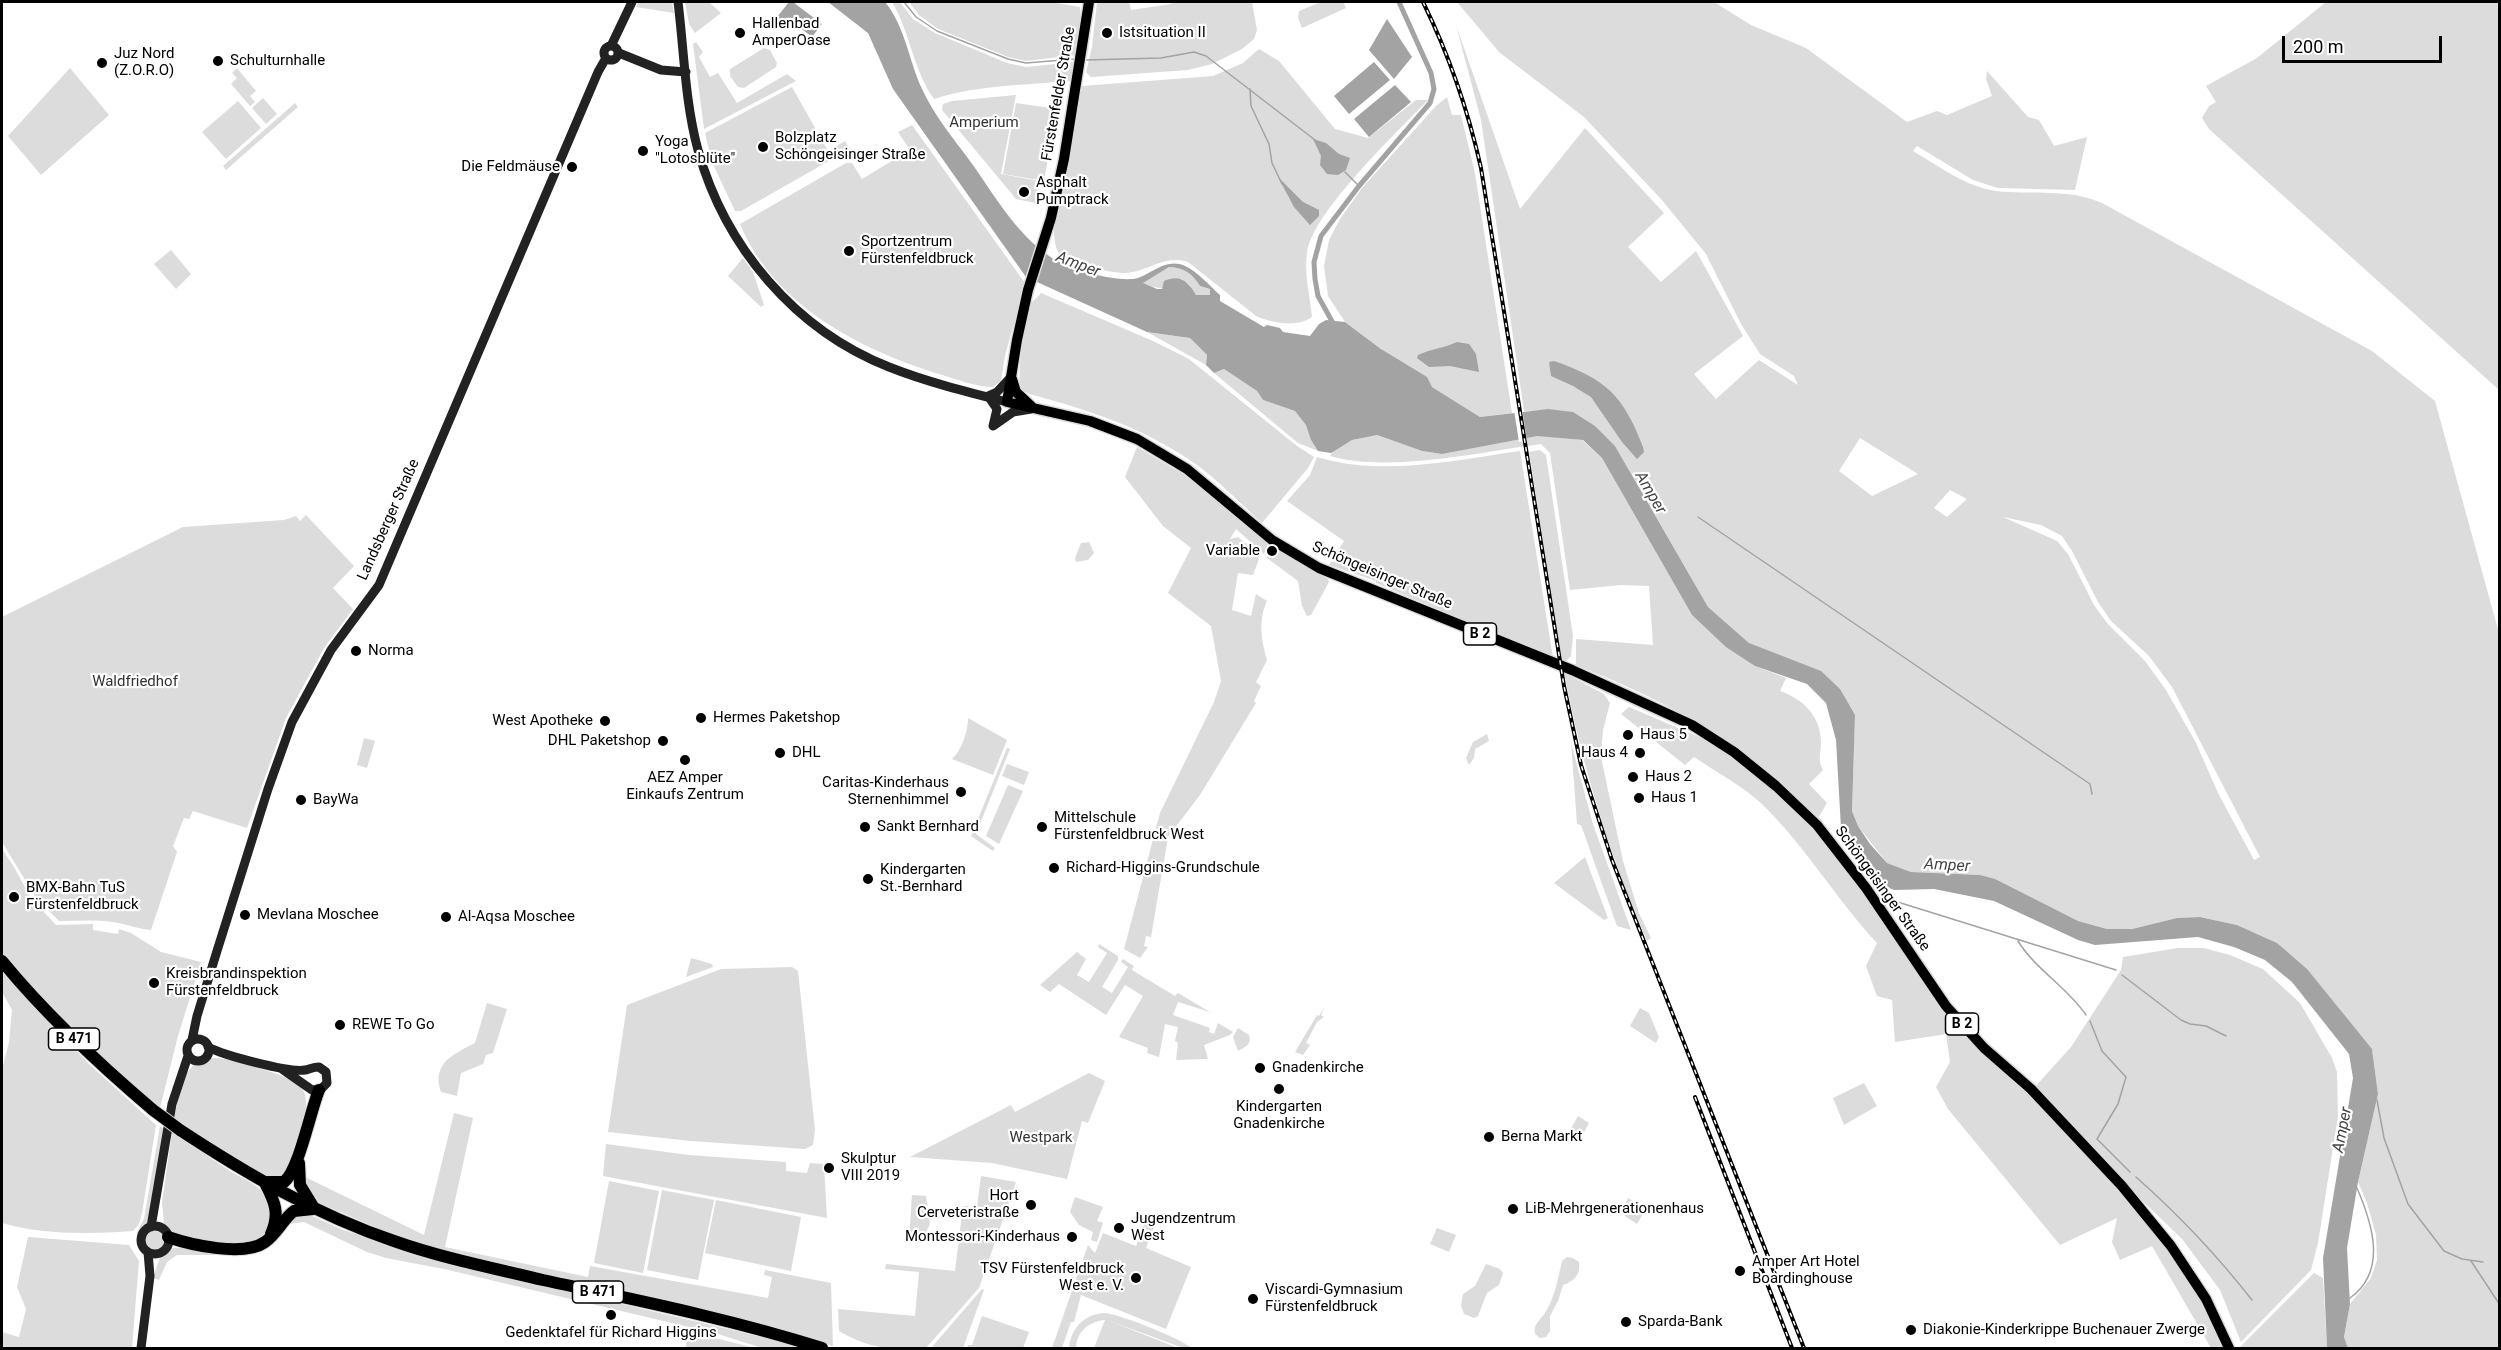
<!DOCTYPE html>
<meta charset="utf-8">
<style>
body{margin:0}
#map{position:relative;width:2501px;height:1350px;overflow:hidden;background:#fff;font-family:Roboto,sans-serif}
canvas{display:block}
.frame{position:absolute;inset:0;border:3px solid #000;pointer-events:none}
.scale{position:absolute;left:2282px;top:36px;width:160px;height:27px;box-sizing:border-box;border:3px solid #000;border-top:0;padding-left:8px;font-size:18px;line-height:21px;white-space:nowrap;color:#000;-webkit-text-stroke:4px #fff;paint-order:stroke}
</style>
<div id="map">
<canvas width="2501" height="1350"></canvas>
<div class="frame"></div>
<div class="scale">200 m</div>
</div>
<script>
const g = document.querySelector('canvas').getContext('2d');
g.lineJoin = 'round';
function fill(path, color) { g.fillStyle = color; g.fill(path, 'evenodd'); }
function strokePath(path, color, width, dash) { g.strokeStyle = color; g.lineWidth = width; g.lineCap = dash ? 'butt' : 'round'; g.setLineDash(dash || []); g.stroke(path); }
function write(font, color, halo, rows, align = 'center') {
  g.font = font + ' Roboto,sans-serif'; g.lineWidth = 4.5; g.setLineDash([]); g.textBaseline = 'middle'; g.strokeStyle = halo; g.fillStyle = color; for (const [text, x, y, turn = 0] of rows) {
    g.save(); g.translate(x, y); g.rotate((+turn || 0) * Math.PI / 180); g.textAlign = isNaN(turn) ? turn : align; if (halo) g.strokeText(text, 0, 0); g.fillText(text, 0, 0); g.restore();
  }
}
fill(new Path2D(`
 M638,2h34l2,11 -38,-6z
 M685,2h24l12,11 -26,20 -6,-9z
 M892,2h8l13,17 22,14 72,30 19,4 49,-5 -4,19c-46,4 -93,4 -137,18 -20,-27 -24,-67 -42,-97z
 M909,2h141l30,5 1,15 -5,33 -50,6 -18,-4 -70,-28 -19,-14z
 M1097,2h12l1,1 19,-1 2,8 40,-6 3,-2h78l5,28 -3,9 -12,10 -30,15 -24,6 -97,7 -5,-5 6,-25z
 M1321,2h22l3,6 -44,20 -4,-10 1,-7z
 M1457,2h257l37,23 55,23 101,74 30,-11 10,4 45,-19 -6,-17 1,-8 41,46 11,3 15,26 33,-9 -12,53 -77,-2 -25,-8 -56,-34 -4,5c26,15 53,36 83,40 36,4 72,-3 106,12l270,148 63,50 64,232v715h-151l-4,-11 6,-33 21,-26 6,-18 -1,-25 -9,-32 -9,-21 20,-88 -6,-45 -95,-106 -40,-18 -37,-8 -23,1 -45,11h-25l-29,-8 -98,-46 -69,-3 -24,-9 -29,-37 -6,-15 3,-96 -91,-65 -15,-7 -41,-36 -93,-161c-35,-34 -42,-38 -91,-35l-43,-291 -25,-95 64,184 65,-81 79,85 -36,34 33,35 35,-31 47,85 -49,38 22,25 43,-39 39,25 -4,-9 -34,-22 -19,-30 -35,-70 -45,-55 -77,-82 -85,-65zM1860,438l58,36 -46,22 -33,-25zM1950,490l17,9 -20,18 -13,-9zM2003,517l38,8 21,11 10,15 26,51 13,19 38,35 23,31 88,170 -6,3 -36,-67 -22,-50 -30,-53 -21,-29 -38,-38 -13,-18 -26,-51 -11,-13z
 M2326,2h173v388l-290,-261 -7,-11 7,-12 7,-4 -10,-16 51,-28z
 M696,42l7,10 -4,5 11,20 8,-4 19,30 50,-29 9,7 -92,48 -11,-85z
 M764,48l6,2 7,13 -1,4 -32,21 -6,-1 -8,-11v-7z
 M1259,49l20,12 56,68 33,9 48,-38h12c-29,30 -117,114 -121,153 -3,21 3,43 5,64 -15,11 -40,6 -56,-1l-68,-54c-25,-8 -42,12 -66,11 -13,-1 -58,-9 -64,-21 -3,-6 -4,-15 -4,-22 1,-15 7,-30 11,-45 6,-33 12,-66 17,-99l131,-10 30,-13z
 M70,68l39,47 -68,60 -33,-39z
 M237,68l19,23 -6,5 5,6 -5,4 -19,-22 6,-6 -5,-5z
 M792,87l36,64 17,-10 5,8 -109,62h-6l-23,-49 -7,-29z
 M1016,95l-15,79 38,7 -4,22 -19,-4 -74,-89 1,-6 9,-3z
 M1447,97l5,18h9l14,58 37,240 -32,4 -48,-30 -87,-65 -17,-26 -4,-30 5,-26 11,-21 22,-31 74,-82z
 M263,98l14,16 -11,10 -14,-16z
 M238,101l23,27 -35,31 -24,-27z
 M295,103l3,4 -72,63 -3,-4z
 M1016,103l41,6 -13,72 -41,-7z
 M912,125l113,158 -20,73 -4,25 -8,6c-17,0 -37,-8 -54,-13 -78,-24 -166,-69 -199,-150l106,-61h6l10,16 48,-29 -12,-18z
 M171,250l20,24 -15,15 -22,-25z
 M743,258l10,14 11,33 -3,2 -33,-31z
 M1169,267c15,1 23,6 31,19l10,3v6h-14l-7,-11 -7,-5c-18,10 -20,12 -40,4z
 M1041,293l112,48 36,18 108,87 17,11 -6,11 -46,55c-20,-18 -40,-39 -61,-55 -51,-38 -111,-58 -172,-74l-8,-5c-5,-11 4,-73 10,-85 2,-4 7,-7 10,-11z
 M1147,332l43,6 17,17 -1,10z
 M1224,369l33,22 6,9 32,11 12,14 4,15 7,11 -20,-8 -84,-70z
 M1377,435l45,16 20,3 95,-19 45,5 20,18 90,157 63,51 31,12 -6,13c23,8 41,25 41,52 0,11 -4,16 2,27l-14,14 18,19 -10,17c-27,-24 -53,-52 -83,-73 -48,-35 -103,-60 -158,-82v-26l77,6 -4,-59 -28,-1 -51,5 -20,-137 -9,-9c-60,8 -154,29 -211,12 9,-16 31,-18 47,-21z
 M1137,447l51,30 80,67 -4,10 -28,-25 -6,10 8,-2 12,10 9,12 -6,16 -15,-2 -6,37 19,6 5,-22 11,7c-9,20 -6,38 0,59l-11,22 5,4 -7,15 2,2 -56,92 -32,42 -17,100 -5,-1 -2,10 4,1 -8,11 -16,-9 36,-136 54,-111 7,-21 -10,-55 -43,-33 23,-45 -28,-22 -38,-49z
 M1540,450l6,5 27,181 -2,20 -5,5 -4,1 -33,-210z
 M1520,451l33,207 -177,-75v-2l-47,-16 15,-24 -57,-40 23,-26 7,-18c65,20 138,3 203,-6z
 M306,515l48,51 -21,22 20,21 -29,39 -38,70 -39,110 -54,-17 -4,8 -5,-1 -11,28 4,6 -26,78c-13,-1 -22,-5 -33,-7 -19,-4 -39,-2 -59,-2l-23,-23 -34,-56v-225l181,-90 101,-7 12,-4 4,5z
 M1089,542l5,11 -6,7 -12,2 -1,-4 6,-15z
 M1270,546l58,33 1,3 -18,33 -4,1 -5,-10 -4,-25 -31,-23z
 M1564,673l40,21 6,9 -7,27 -2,27 22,104 16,52 12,25 -4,3c-38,-86 -65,-177 -83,-268z
 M1629,707l70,30 33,18 83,72 49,62 82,121 83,81 87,94 52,65 35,51 22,47h-14l-59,-102 -32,14 -8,-18 5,-24 -57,27 -112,-136 -12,-22 14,-25 -4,-28 -51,8 -3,-42 -15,-4 -11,-30 11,-23c-41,-44 -71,-96 -115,-139 -19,-18 -46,-32 -68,-47l-9,8 -64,-51z
 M968,718l39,22 -14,35 -41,-16c10,-9 16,-28 16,-41z
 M1487,734l2,7 -14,8 -1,9 -5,7 -3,-7 7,-16z
 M364,738l11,3 -8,27 -10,-3z
 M1571,743l22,81 38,106 -14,-4 -36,-101 -4,-1z
 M1007,748l3,1 -34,85 19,14 -2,3 -22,-15z
 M1007,764l22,8 -5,13 -22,-9z
 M1008,785l15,6 -24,53 -13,-8z
 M2,849l12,18 17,31 25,27 37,-1v6l25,4 1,-5 12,4 30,19 40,10 -23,74 -18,72 -28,-20 -82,-78 -48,-57z
 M1585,857l23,61 -4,2 -50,-37z
 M1099,944l19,12v4l-16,27 10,6 16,-26 -7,-5 2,-3 11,7 -2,4 43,26 3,-3 32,19 -32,-10 -5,13 37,13 -1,4 5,2 4,-11 15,9 -3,3 -26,10 4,14 -32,1 2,-17 -3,-2 3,-14 -13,-3 -6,33 -12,-4 1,-5 -29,-11 24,-41 -18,-11 -19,30 -47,-31 -9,8 -10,-7 37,-33 9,7 -9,16 12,7 18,-29 -9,-6z
 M2178,948h26l26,7 33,14 37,34 32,55 5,14 1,44 -20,127 -7,27 -70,72 -21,-52 -38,-51 -59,-57 -89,-94 37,-41 50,-77 2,-13z
 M691,958l21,6 1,3 -27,10z
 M792,967l6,4 17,159 -2,15 -8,4 -114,-8 -83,-9 19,-127 94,-36z
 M2,972l87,92 67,61 -14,88 -3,11 -6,7c-42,3 -91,4 -131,-8v-154l7,-27 3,-32 -10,-18z
 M487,1003l20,6 -14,44 -7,2 -3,9 -22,9 -4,23 -16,-4c-10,-29 13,-38 34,-49z
 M1325,1006l-4,9 3,2 -7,5 -11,21 4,2 -7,10 -8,-3 22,-37 2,1z
 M1640,1008l9,5 10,24 -3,6 -26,-17z
 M1238,1028l11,7c3,10 -4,12 -11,16l-5,-14z
 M210,1058c19,0 40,6 58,13 11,4 25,7 33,16 15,18 -7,67 -13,88l-15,4 -40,-21 -59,-40c4,-15 6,-45 22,-54 5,-2 9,-2 14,-6z
 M1089,1073l16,8 -17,42 -6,-2 -15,58 -75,-16 -82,-6 101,-52 4,7z
 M1864,1083l13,23 -33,19 -11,-27z
 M454,1113l19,5 -28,129 143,30 2,-11 178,32 4,-21 -8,-2 1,-5 66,13 2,63 -104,-28 -245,-55 -88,-27 -81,-35 -14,-26 123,60z
 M1578,1116l11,7 -8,15 -12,-6z
 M160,1126l4,3 -16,96 -12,9 8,-15z
 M172,1132c19,13 38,26 58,39 10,6 22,11 31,19 10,8 11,17 9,29 -6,41 -67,22 -96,18l-10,-13 -2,-22z
 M606,1144l83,11 97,7v9l21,2 3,-10 14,1 3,54 -224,-42z
 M981,1176l35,6 -37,106 -53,60c-37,1 -54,2 -87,-17l-1,-22 77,7 4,-44 -34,-3 1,-5 69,7 8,-65 14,1z
 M609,1181l50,10 -16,82 -49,-10z
 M662,1190l52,10 -16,80 -51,-10z
 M912,1195l14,1 4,28 -6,12 -15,4z
 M1075,1197l28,10 -6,14 6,2 -6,19 -6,-2 2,-8 -14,-7 -9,-13z
 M1628,1198l18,11 -9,15 -17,-11z
 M716,1200l85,17 -10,54 -86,-18z
 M294,1213l14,1 35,16 113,35 310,73 34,10h-38l-44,-14 -274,-65 -58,-11 -19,-6 -63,-30 -14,2 -21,23 -21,8h-71l-10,7 -8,18 -6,-2 7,-21 11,-9c24,-2 68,11 88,4 14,-5 26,-27 35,-39z
 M1145,1223l9,4 -8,21 45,19 -25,62 -85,-34 -7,27h-3l-9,26h-10l36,-103 7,8 8,-20 33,13z
 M1437,1228l19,7 -7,17 -19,-8z
 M144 1240a11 11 0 1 1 22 0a11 11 0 1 1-22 0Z
 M28,1237l101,8 10,16 -7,87h-130v-16l17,5 7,-28 -9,-22z
 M1567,1257l6,1 6,4c2,13 -5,19 -16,23l-5,16 -8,15v15l-4,6 -6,1 -5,-4c-2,-11 5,-13 10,-21 10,-16 13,-35 17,-52z
 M1486,1264l14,5 3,4 -4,12 -12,8 -9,23 -4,2 -10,-4 -3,-8 2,-12 12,-8z
 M2314,1273l9,5 4,70h-88z
 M982,1289l2,1 -21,58h-32z
 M1105,1313c17,2 74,25 87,35h-9l-76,-28 71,28h-84l11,-28h-2c-16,3 -26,12 -27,28h-7c2,-20 15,-34 36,-35z
 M982,1316l47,16 -6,16h-56l1,-3h4z
 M687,1331l68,17h-69z`), '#dcdcdc');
fill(new Path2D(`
 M789,2h4l29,22 -10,13 -18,-14 -9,7 -8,-5v-8z
 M828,2h57c20,24 24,59 37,87 12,26 31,49 48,72 26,36 49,79 89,101 16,9 62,21 79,16 16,-6 29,-20 47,-12 13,6 25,20 35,29v6l44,26 3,-2 13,3 3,4 27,4 9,-12 7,-4 19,2 36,27 46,28 5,10 48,30 68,-8 25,3 22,14 20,20 93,161 41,36 72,28 19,18 15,26 -3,96 6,15 12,18 17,19 24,9 69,3 15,4 83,42 29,8h25l45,-11 23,-1 37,8 40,18 30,26 65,80 6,45 -20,88 -11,66 3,56 -6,33 4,11h-21l-4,-90 30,-180 -4,-24 -57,-72 -27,-22 -31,-13 -36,-10 -103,8 -17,-5 -84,-39 -60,-12 -40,1 -11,-5 -34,-39 -8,-18 -5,-88 -10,-37 -19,-19 -52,-18 -29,-19 -34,-32 -90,-157 -19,-18 -46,-4 -95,18 -20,-3 -45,-16 -25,5 -21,13 -13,-2 -7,-11 -5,-15 -11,-14 -32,-11 -6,-9 -33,-22 -10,4 -8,-8 1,-10 -17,-17 -43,-6 -121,-55 -133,-188 -25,-56zM1169,267c15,1 23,6 31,19l10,3v6h-14c-8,-14 -16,-21 -32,-14l-2,8h-5l-14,-6z
 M1387,19l25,38 -18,22 -25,-29z
 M1374,62l16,18 -41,34 -15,-18z
 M1395,85l16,17 -42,35 -15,-18z
 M1313,139l13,4 13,11 11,4 -4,12 -8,5 -11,-1 -7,-9 1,-9z
 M1278,177l25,25 16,8v6l-9,9 -16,-18z
 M1457,342l12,2 7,10 3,18 -29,-6 -21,1 -12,-9 1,-3c13,-6 26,-7 39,-13z
 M1554,361c52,18 69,34 89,86l1,5 -7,7 -15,-17 -31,-45 -18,-11 -22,-10 -2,-14z`), '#a3a3a3');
fill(new Path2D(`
 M1522,408l5,33 -8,1 -5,-32z`), '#fff');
strokePath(new Path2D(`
 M904,2l12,15 21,14 71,28 18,4 49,-4
 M1086,60l75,-2 33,-6 12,4 109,84
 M1250,89l1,17 18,38 3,19 10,21
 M1345,172l14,14
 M1698,517l392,267 2,10
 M1886,895l2,4 228,71
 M2018,941c18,29 49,46 68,74
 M2122,975l59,45 9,4 16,2 20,10
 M2090,1021l12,30 24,26 -8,27 -21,35 33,33
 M2377,1100l7,38 24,66 36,47 18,8 21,3
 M2136,1177c44,39 80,77 116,123
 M2471,1261l29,44
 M2350,1298c38,-27 22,-75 7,-110`), '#a3a3a3', 1.5);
strokePath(new Path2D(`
 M1334,325l-16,-29 -3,-17 -1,-17 7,-26 38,-50 71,-83 4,-14 -3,-16 -32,-71`), '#a3a3a3', 5);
const primary = new Path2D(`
 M1089,2l-25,157 -13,59 -23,72 -11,50 -10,62 83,19 47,18 50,30 85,71 47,28 253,102 120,55 42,27 42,34 41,39 49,63 80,118 38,42 47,41 91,97 49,60 35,53 23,49
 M1012,379l4,13 16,15`);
const highway = new Path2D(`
 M2,961c45,55 97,103 151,149
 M180,1130c67,44 137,85 214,111 48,17 99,27 149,39 93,20 188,39 279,68
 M299,1163l1,22 14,23
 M268,1182h16c15,-12 26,-70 35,-92
 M265,1183c10,19 15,31 6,51
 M168,1237c23,8 76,20 97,5 12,-8 18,-23 29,-31l19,-2`);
strokePath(primary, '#dbdbdb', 13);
strokePath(highway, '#dbdbdb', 14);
strokePath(new Path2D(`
 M678,2c6,48 7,101 20,148 27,97 97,180 191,217 38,15 78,25 118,35
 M604 53a7 7 0 1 1 14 0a7 7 0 1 1-14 0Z
 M611,46l21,-44
 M619,53l42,17 25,2
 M988,396l9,13 -4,17
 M988,396l9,-4 14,-15
 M993,426l20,-14 18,-3
 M187 1050a11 11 0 1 1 22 0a11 11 0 1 1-22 0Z
 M192,1040l5,-24 20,-65 51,-162 24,-67 39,-72 48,-65 219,-513 8,-14
 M208,1047c15,8 81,26 97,23 5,-1 8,-3 14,-3l7,5 1,11 -6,6 -9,1 -30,-21
 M141 1240a14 14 0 1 1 28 0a14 14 0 1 1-28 0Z
 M151,1227l21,-123 16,-48
 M141,1348l9,-72 -2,-24`), '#222', 9);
strokePath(primary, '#000', 10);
strokePath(highway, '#000', 12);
const rail = new Path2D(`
 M1423,2c26,53 45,108 58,166l83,518 17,79 31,95 192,488
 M1695,1097l97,251`);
strokePath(rail, '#000', 4);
strokePath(rail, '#fff', 1.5, [4.5]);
const highwayBridge = new Path2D(`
 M153,1110l27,20`);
strokePath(highwayBridge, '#dbdbdb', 14, []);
strokePath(highwayBridge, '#000', 12);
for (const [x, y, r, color] of [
 [740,33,6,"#000"],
 [1107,33,6,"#000"],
 [218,61,6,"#000"],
 [102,63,6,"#000"],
 [763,147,6,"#000"],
 [643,151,6,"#000"],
 [572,167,6,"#000"],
 [1024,192,6,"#000"],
 [849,251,6,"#000"],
 [1272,551,6,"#000"],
 [356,651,6,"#000"],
 [701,718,6,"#000"],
 [605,721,6,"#000"],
 [1628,735,6,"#000"],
 [663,741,6,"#000"],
 [780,753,6,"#000"],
 [1640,753,6,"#000"],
 [685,760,6,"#000"],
 [1633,777,6,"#000"],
 [961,792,6,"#000"],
 [1639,798,6,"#000"],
 [301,800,6,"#000"],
 [865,827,6,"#000"],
 [1042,827,6,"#000"],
 [1054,868,6,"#000"],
 [868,879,6,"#000"],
 [14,897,6,"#000"],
 [245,915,6,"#000"],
 [446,917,6,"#000"],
 [154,983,6,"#000"],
 [340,1025,6,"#000"],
 [1260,1068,6,"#000"],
 [1279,1089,6,"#000"],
 [1489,1137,6,"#000"],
 [829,1168,6,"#000"],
 [1031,1205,6,"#000"],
 [1513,1209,6,"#000"],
 [1119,1228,6,"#000"],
 [1072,1237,6,"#000"],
 [1740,1271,6,"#000"],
 [1136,1278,6,"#000"],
 [1253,1299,6,"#000"],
 [611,1315,6,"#000"],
 [1626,1322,6,"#000"],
 [1911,1330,6,"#000"]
]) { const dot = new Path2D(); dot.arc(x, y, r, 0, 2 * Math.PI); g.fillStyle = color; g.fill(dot); strokePath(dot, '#fff', 2); }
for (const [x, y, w] of [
 [1480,634,33],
 [1962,1024,33],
 [74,1039,51],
 [598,1292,51]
]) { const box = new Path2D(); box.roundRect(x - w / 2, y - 11, w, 22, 4.5); g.fillStyle = '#fff'; g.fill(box); strokePath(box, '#000', 1.5); }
write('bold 14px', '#000', null, [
 ["B 2",1480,634],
 ["B 2",1962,1024],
 ["B 471",74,1039],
 ["B 471",598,1292]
]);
write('15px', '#000', '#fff', [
 ["Hallenbad",752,24],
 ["AmperOase",752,41],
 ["Istsituation II",1119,33],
 ["Juz Nord",114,54],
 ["(Z.O.R.O)",114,71],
 ["Schulturnhalle",230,61],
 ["Bolzplatz",775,138],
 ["Schöngeisinger Straße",775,155],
 ["Yoga",655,142],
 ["\"Lotosblüte\"",655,159],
 ["Die Feldmäuse",560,167,"right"],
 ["Asphalt",1036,183],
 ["Pumptrack",1036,200],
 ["Sportzentrum",861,242],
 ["Fürstenfeldbruck",861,259],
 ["Variable",1260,551,"right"],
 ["Norma",368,651],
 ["Hermes Paketshop",713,718],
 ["West Apotheke",593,721,"right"],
 ["Haus 5",1640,735],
 ["DHL Paketshop",651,741,"right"],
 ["DHL",792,753],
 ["Haus 4",1628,753,"right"],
 ["Haus 2",1645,777],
 ["AEZ Amper",685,778,"center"],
 ["Einkaufs Zentrum",685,795,"center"],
 ["Caritas-Kinderhaus",949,783,"right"],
 ["Sternenhimmel",949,800,"right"],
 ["Haus 1",1651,798],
 ["BayWa",313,800],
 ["Mittelschule",1054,818],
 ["Fürstenfeldbruck West",1054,835],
 ["Sankt Bernhard",877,827],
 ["Richard-Higgins-Grundschule",1066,868],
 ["Kindergarten",880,870],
 ["St.-Bernhard",880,887],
 ["BMX-Bahn TuS",26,888],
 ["Fürstenfeldbruck",26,905],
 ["Mevlana Moschee",257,915],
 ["Al-Aqsa Moschee",458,917],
 ["Kreisbrandinspektion",166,974],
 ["Fürstenfeldbruck",166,991],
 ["REWE To Go",352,1025],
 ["Gnadenkirche",1272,1068],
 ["Kindergarten",1279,1107,"center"],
 ["Gnadenkirche",1279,1124,"center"],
 ["Berna Markt",1501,1137],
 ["Skulptur",841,1159],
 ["VIII 2019",841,1176],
 ["Hort",1019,1196,"right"],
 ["Cerveteristraße",1019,1213,"right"],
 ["LiB-Mehrgenerationenhaus",1525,1209],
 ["Jugendzentrum",1131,1219],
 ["West",1131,1236],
 ["Montessori-Kinderhaus",1060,1237,"right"],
 ["Amper Art Hotel",1752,1262],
 ["Boardinghouse",1752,1279],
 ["TSV Fürstenfeldbruck",1124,1269,"right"],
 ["West e. V.",1124,1286,"right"],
 ["Viscardi-Gymnasium",1265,1290],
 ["Fürstenfeldbruck",1265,1307],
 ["Sparda-Bank",1638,1322],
 ["Diakonie-Kinderkrippe Buchenauer Zwerge",1923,1330],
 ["Gedenktafel für Richard Higgins",611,1333,"center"]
], 'left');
write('15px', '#000', '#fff', [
 ["Fürstenfelder Straße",1059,94,-80],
 ["Landsberger Straße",389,520,-66],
 ["Schöngeisinger Straße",1382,576,23],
 ["Schöngeisinger Straße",1882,889,54]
]);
write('15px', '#333', '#fff', [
 ["Amperium",984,123],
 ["Waldfriedhof",135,682],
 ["Westpark",1041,1138]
]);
write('italic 16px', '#444', '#fff', [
 ["Amper",1078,265,21],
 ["Amper",1650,493,60],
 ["Amper",1947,866,3],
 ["Amper",2343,1130,-79]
]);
</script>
